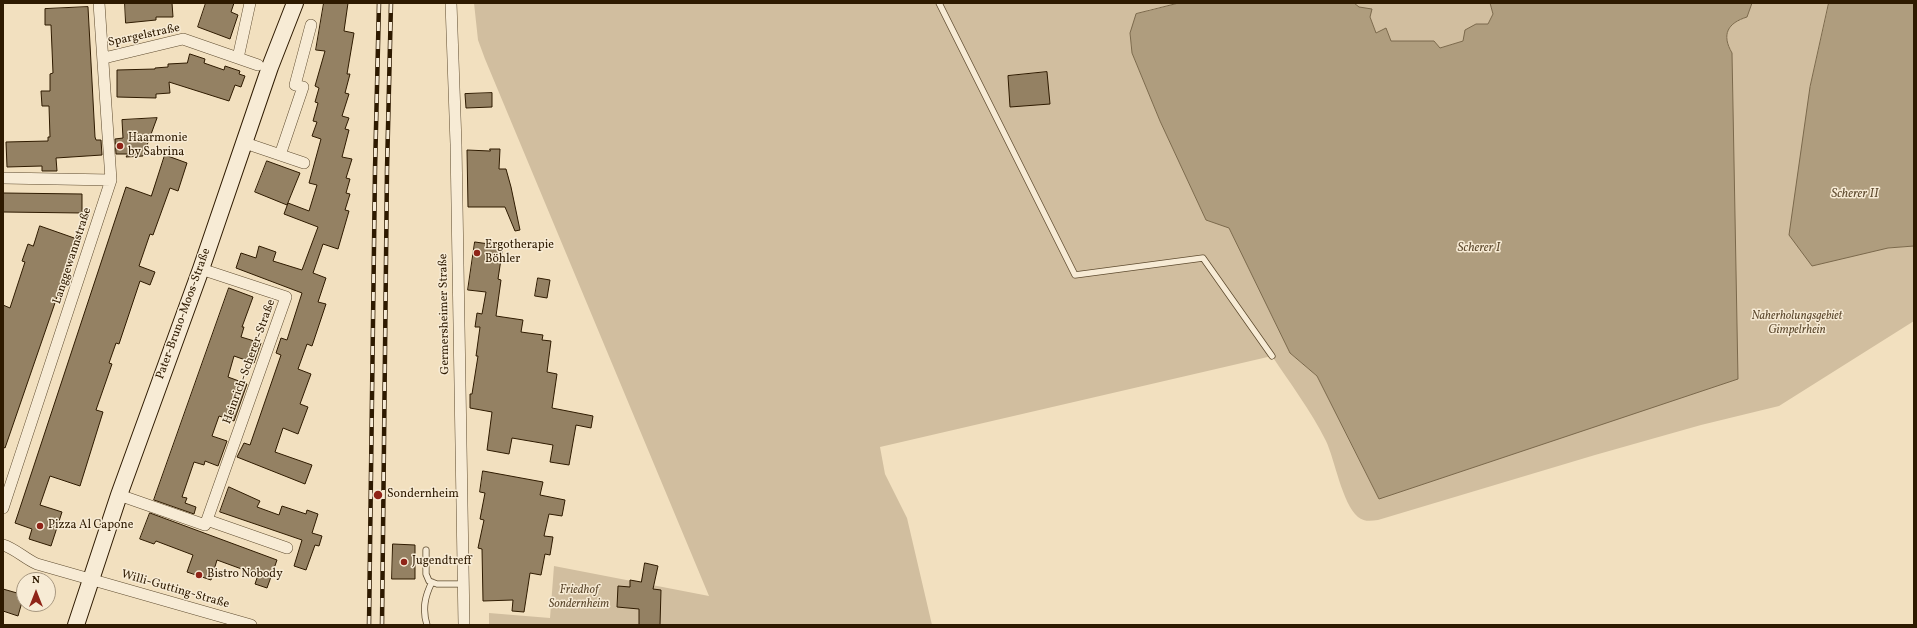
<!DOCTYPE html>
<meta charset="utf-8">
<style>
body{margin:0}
#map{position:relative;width:1917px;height:628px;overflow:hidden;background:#f2e0bf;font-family:Vollkorn,serif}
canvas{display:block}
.frame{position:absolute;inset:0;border:4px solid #2e1a00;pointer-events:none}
.north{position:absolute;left:16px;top:572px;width:40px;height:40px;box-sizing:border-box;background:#f7ebd5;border:1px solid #a79780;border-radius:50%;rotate:0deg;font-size:11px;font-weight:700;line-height:16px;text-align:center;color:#2e1a00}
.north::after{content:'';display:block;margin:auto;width:14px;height:18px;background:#8f2418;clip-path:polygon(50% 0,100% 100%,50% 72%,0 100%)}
</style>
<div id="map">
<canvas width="1917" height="628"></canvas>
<div class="frame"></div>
<div class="north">N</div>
</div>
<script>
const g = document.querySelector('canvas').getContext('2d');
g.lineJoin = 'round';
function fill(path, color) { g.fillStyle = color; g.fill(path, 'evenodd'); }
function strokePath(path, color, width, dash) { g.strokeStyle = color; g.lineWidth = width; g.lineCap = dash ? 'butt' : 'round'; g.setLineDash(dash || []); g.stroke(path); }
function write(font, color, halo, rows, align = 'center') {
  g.font = font + ' Vollkorn,serif'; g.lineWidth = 3; g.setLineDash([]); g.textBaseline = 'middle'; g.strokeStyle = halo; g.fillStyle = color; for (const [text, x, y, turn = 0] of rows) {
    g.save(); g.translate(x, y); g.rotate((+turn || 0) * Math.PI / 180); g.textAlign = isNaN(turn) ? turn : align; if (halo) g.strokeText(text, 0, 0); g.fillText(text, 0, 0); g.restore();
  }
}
fill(new Path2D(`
 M474,3h705l-31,7 -18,23 2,20 28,68 46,99 23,7 61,126 27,23 62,123 354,-300 -1,-146c-11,-19 -4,-29 15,-36l5,-14h77l-19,84 78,161 26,-2v75l-135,85 -78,19 -106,30 -217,65c-7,1 -14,2 -20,-3 -16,-14 -23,-57 -32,-76 -15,-30 -36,-58 -54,-85l-392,91 5,27 22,44 25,107h-443v-12l61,5 4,-52 155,30 -224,-537 -7,-19z
 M1354,3h136l3,11 -5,10h-12l-13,17 -23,7 -50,-7 -14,-7 -6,-17z`), '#d1be9f');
const water = new Path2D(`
 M1179,3h175l5,4 13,2 -2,8 6,16 10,-5 5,13h43l6,7 23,-7 2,-11 11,-6h12l5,-10 -3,-11h262l-5,14c-19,6 -26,17 -15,36l6,326 -359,120 -62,-123 -27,-23 -61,-125 -23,-8 -46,-99 -28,-68 -2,-20 6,-19z
 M1829,3h85v243l-26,2 -76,18 -23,-31 21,-148z`);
fill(water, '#af9d7e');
strokePath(water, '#7b694c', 1);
const building = new Path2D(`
 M125,3h47l1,14h-17v3l-30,3z
 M206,3h28l-3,9 7,3 -8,24 -32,-12z
 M324,3h24l-4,28 10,2 -7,41h3l-5,19 4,1 -7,22 7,2 -4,11 4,1 -7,27 10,2 -6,19 4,1 -4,14 4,1 -5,16 4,1 -11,38 -15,-5 -10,29 13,5 -8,24 8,2 -14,42 -5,-2 -9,25 13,5 -11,30 8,3 -10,27 -15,-6 -8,24 37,13 -7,19 -68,-27 7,-14 6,2 31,-90 -5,-2 5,-15 6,2 15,-47 -66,-25 5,-15 15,5 3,-12 17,6 -3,9 29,9 16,-43 -34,-13 4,-11 21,8 8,-26 -8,-2 12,-44 -9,-3 5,-14 -4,-1 5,-18 -3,-1 4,-14 -4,-2 10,-35 -9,-1z
 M88,7l7,130 1,3h5l1,15 -46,3 1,13h-15v-5l-35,1 -1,-25 42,-1v-4h2l-1,-31h-7l-1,-15h9v-17l3,-1 -2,-48h-6v-16z
 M190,54l15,5 -1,4 20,7 1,-4 15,5 -1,3 6,2 -4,11 -6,-2 -6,16 -60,-19 1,11 -14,1v4l-39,-1v-27l38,-1v-1l13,-1v-3l19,-1z
 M1047,72l3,32 -40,3 -2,-31z
 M492,93v14l-26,1 -1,-14z
 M157,118l-14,38 -17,1 2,-3h-12l-1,-15 8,-1 -1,-18z
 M490,149h10l-1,20h7l5,18 9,43 -5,1 -10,-24h-37l-1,-57 23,1z
 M165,155l22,8 -9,28 -8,-3 -17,47 -3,-1 -11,32 16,6 -5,13 -10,-4 -21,63 -3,-1 -7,20 3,1 -16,46 7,2 -23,74 -30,-10 -10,29 22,7 -11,34 -22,-7 3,-10 -17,-6 111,-336 25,9z
 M267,161l33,12 -13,32 -32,-13z
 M3,193l79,1v19l-79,-1z
 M40,226l37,13 -72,209 -2,-1v-142l7,3 15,-46 -3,-1 6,-17 5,2z
 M475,242l28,4 -5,33 3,1 -5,36 27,4 -2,12 22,3 -1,5 9,1 -4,31 10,2 -5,34 41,8 -2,12 -15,-3 -7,40 -19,-3 3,-17 -41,-7 -3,16 -22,-4 5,-38 -22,-4v-14h2l6,-38h-2l4,-29h-5l2,-14 5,1 4,-22 -18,-2z
 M538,278l12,2 -3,18 -12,-2z
 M229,288l24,9 -11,30h2l-3,10 20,6 -7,20 -20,-7 -6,21 19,7 -13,37 -15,-5 -7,20 15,5 -9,25 -13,-5 -1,4 -10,-3 -12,35 5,1 -2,5 11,4 -2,7 -40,-14z
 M483,471l60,11 -3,13 25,5 -3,16 -13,-2 -5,22 9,1 -3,18 -5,-1 -4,21 -11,-2 -6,39 -12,-1 1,-11 -30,1 -1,-52 -4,-1 6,-28 -4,-1 5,-26 -5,-1z
 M229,487l31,14 -3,6 22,8 3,-9 24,8 1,-4 11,4 -6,19 10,3 -3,10 -4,-1 -9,25 -12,-4 8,-26 -82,-28z
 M150,513l127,47 -10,28 -12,-4 3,-9 -41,-15 -6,20 -24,-8 6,-17 -37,-14 -2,3 -14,-5z
 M393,544l22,1v34h-23z
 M645,563l13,3 -5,23 8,1 -1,35h-21v-16l-22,-2 1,-21 12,1v-7l11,2z
 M3,589l21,6 -6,21 -15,-5z`);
fill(building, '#948163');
strokePath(building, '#2e1a00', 1);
const lane = new Path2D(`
 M939,3l136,272 128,-17 69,98
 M426,550v24l3,7 8,3h26
 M427,625c-5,-16 -2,-29 5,-43`);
const street = new Path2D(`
 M451,3l5,141 8,481
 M104,58l79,-19 75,26
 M238,58l12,-55
 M245,143l59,20
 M280,155l23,-68 -8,-2 16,-60
 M3,178l108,2
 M119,495l86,30 2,-5 79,-223 -85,-28
 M3,508l108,-328 -12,-177
 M207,520l80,28
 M3,545c13,4 22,14 34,19l214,61`);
const secondary = new Path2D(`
 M76,625l43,-130 82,-226 69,-202 25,-64`);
strokePath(lane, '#5f4c30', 7);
strokePath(street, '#5f4c30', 12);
strokePath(secondary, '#2e1a00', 18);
strokePath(lane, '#f7ebd5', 5.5);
strokePath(street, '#f7ebd5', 11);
strokePath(secondary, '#f7ebd5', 16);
const rail = new Path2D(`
 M369,625l6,-455 4,-167
 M382,625l5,-455 4,-167`);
strokePath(rail, '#2e1a00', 4.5);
strokePath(rail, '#f7ebd5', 3, [9]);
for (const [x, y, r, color] of [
 [120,146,4,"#8f2418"],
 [477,253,4,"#8f2418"],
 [378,495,5,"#8f2418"],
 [40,526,4,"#8f2418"],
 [404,562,4,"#8f2418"],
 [199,575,4,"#8f2418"]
]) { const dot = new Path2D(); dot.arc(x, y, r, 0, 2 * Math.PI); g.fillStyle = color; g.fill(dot); strokePath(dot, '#f7ebd5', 1.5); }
write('12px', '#2e1a00', '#f7ebd5', [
 ["Spargelstraße",144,36,-12],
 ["Langgewannstraße",73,256,-72],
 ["Pater-Bruno-Moos-Straße",184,314,-70],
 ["Germersheimer Straße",445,314,-91],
 ["Heinrich-Scherer-Straße",250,362,-70],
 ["Willi-Gutting-Straße",175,590,16]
]);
write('12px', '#2e1a00', '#f7ebd5', [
 ["Haarmonie",128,139],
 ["by Sabrina",128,153],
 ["Ergotherapie",485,246],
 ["Böhler",485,260],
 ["Sondernheim",387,495],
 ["Pizza Al Capone",48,526],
 ["Jugendtreff",412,562],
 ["Bistro Nobody",207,575]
], 'left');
write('italic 12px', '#5f4b30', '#f7ebd5', [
 ["Naherholungsgebiet",1797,317],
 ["Gimpelrhein",1797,331],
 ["Friedhof",579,591],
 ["Sondernheim",579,605]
]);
write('italic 13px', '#624e32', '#f7ebd5', [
 ["Scherer II",1855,195],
 ["Scherer I",1479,249]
]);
</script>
